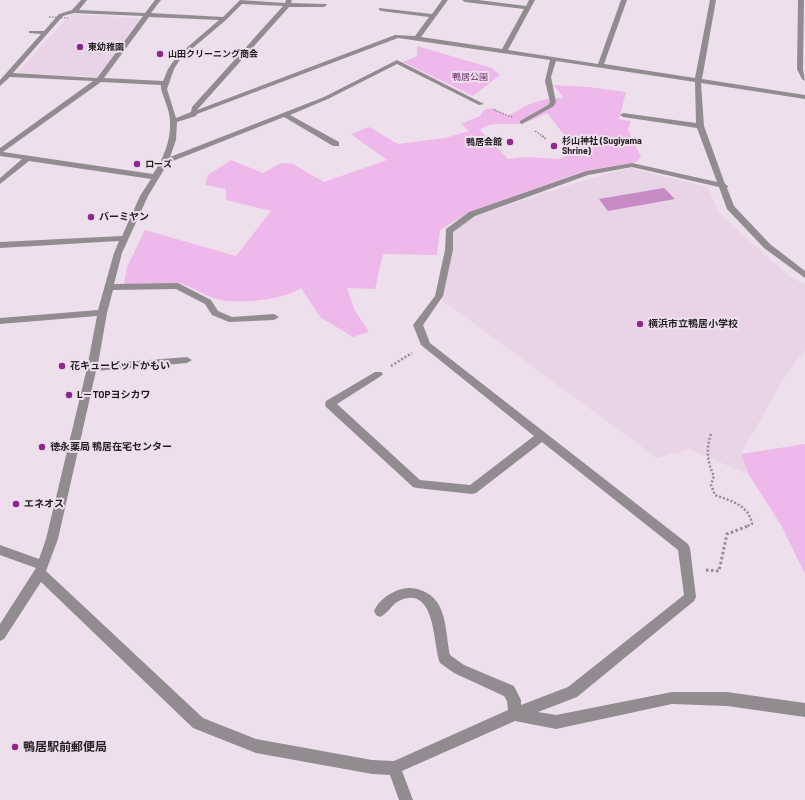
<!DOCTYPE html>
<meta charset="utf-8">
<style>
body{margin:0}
canvas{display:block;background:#eedfed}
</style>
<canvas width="805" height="800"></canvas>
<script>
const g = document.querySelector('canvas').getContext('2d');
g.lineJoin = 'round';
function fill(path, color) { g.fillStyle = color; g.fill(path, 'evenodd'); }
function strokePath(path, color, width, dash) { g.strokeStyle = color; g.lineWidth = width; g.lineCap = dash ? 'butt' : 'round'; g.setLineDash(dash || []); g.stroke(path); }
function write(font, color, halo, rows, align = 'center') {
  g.font = font + ' Barlow,"Noto Sans JP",sans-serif'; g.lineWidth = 4; g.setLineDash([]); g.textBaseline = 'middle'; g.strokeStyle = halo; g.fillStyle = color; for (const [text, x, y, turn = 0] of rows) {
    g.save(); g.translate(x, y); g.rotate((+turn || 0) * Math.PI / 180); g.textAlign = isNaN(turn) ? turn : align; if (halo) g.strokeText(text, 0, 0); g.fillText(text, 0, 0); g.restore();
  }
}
fill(new Path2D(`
 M73,14l67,4 -43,59 -80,-4 52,-57z
 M630,168l78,19 11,26 66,60 20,12v64l-22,31 -42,74 8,21 -59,-26 -33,9 -215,-158 11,-49v-21l23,-14 109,-36z`), '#e9d3e7');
fill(new Path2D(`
 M417,46l75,22 8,7 -27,21 -70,-34 14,-6z
 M553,85l36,2 37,5 -7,27 12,2 -3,9 13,27 -4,5 -53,9 -115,41 -29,18 -3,25 -54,-1 -8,35 -28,-1 7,21 15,23 -16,5 -33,-20 -19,-29c-19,12 -61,17 -84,11 -13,-3 -26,-14 -39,-16 -20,-1 -34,9 -54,1l3,-17 18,-37 91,26 35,-45 -45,-11v-11l-21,-4 3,-10 23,-15 32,13 18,-10 12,1 31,18 63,-22 -36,-26 18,-7 29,17 47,-6 24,-7 -8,-7 19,-8 4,-6 9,-2 15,8c20,-12 31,-18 56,-18zM547,113l28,36 -14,10 -35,-2 -18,2 -28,-29c11,-9 23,-5 37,-6 10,0 21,-7 30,-11z
 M805,444v130l-24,-49 -32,-50 -8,-21z`), '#eeb9ea');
fill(new Path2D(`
 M664,188l11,11 -67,12 -9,-12z`), '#c78bc3');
strokePath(new Path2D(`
 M494,110l18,7
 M535,131l9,6`), '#968b95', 1.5, [1.5, 1.5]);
strokePath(new Path2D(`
 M542,136l4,3`), '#968b95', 2, [1.5, 1.5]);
strokePath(new Path2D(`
 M391,366l21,-13
 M711,434c-5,14 -4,28 3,42l-3,9 4,10c16,6 34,10 37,29l-7,3`), '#968b95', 2.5, [2, 2]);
strokePath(new Path2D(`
 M706,570l13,1 8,-37 21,-8`), '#968b95', 3, [2.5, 2.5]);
fill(new Path2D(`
 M81,0h6l-8,10 66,3 10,-13h6l-10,13 72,4 17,-17 45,3 1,-3h6l-1,3 35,1 1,1 -3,2h-35l-92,103 198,-75 20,1 14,-19 -48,-6 -2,-1v-2l53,6 10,-14h6l-27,37 81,12 22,-40 -59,-7 -3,-2h16l48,6 3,-6h6l-27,50 90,14 23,-64h6l-23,64 91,14 15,-78h6l-14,79 103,16v4l-104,-16 3,43 21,58 3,2 -1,2 7,18 36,38 35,27v7l-41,-30 -37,-39 -8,-22 -87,-20 -44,8 -113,41 -22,16v18l-10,46 -20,29 7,18 258,201 2,4 6,49 -2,4 -117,96 -39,15 18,3 116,-23h55l78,11v14l-78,-11 -55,-2 -116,25 -41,-8 -113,50 11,29h-14l-9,-25 -18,-1 -116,-21 -63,-25 -152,-146 -37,57 -4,2v-17l36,-56 -36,-13v-10l39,14 7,-20 41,-171 10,-52 -97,8v-6l98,-8 16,-57 5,-12 -119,7v-6l122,-6 18,-40 11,-17 -122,-18 -29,23v-6l22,-19 -22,-3v-8l93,-67 -83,-4 -10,9v-6l41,-46 -12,-1v-2h15l15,-17 13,-4zM242,4l41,2 -91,101 -1,5 -15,6 -9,-29 7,-20 7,-11 45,-38zM74,13l69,3 -46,62 -84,-5 50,-57zM149,17l70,3 -42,36 -9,13 -5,12 -59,-3zM398,38l152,22 -5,21 5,21 -2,3 -28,16v2l2,1 32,-18 2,-4 -5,-25 5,-16 139,21 1,41 -73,-10 -3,2 3,2 74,11 20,54 -85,-19 -46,8 -117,41 -23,17 -1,21 -10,46 -22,29 8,20 113,91 -64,49 -50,-5 -83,-76 44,-28 2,-2 -2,-2h-6l-49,29 -1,3 1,3 87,80 4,1 55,6 4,-1 66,-51 136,108 6,45 -116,92 -47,18v-5l-7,-14 -50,-21 -14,-10c-5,-22 -2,-54 -27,-64 -7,-3 -14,-4 -21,-2 -12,3 -23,11 -28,22l2,4 4,2c9,-4 12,-14 21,-17 35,-14 32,45 39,63l14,10 50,23 3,5 1,9 -114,51 -22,-1 -116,-21 -53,-21 -157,-147 12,-32 38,-168 91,-8 5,-3 -5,-3 -89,7 9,-51 6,-23 63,-1 29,15 7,11 17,7 45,-2 5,-3 -5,-3 -42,3 -14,-6 -7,-11 -33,-17 -64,1 8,-31 26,-57 20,-33 116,-46 49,29h6v-4l-49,-27 38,-16 69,-35 82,41 5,-1 -87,-44 -73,37 -154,60 6,-17 1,-18 19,-6 1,-2zM101,82l60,3v4c3,10 9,22 9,33 1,19 -7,37 -17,52l-150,-22z
 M798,0h6l-1,69 2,12 -3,-2 -5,-10z`), '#928c91');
strokePath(new Path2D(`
 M49,17l19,1`), '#968b95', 1.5, [1.5, 1.5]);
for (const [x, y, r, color] of [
 [80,47,4,"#8e278c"],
 [160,54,4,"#8e278c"],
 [510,142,4,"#8e278c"],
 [554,146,4,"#8e278c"],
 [137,164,4,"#8e278c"],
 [91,217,4,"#8e278c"],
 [640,324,4,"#8e278c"],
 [62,366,4,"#8e278c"],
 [69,395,4,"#8e278c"],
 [42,447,4,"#8e278c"],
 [16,504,4,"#8e278c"],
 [15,747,4,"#8e278c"]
]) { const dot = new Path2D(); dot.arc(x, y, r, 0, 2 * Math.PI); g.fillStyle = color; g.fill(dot); strokePath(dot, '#eedfed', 1.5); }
write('bold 9px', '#231d22', '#eedfed', [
 ["東幼稚園",88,47],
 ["山田クリーニング商会",168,54],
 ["杉山神社 (Sugiyama",562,141],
 ["Shrine)",562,151],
 ["鴨居会館",502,142,"right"],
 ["ローズ",145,164]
], 'left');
write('9px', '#6f286d', '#eedfed', [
 ["鴨居公園",470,77]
]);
write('bold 10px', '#231d22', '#eedfed', [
 ["バーミヤン",99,217],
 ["横浜市立鴨居小学校",648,324],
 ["花キューピットかもい",70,366],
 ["L－TOPヨシカワ",77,395],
 ["徳永薬局 鴨居在宅センター",50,447],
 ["エネオス",24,504]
], 'left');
write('bold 12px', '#231d22', '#eedfed', [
 ["鴨居駅前郵便局",23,747]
], 'left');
</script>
